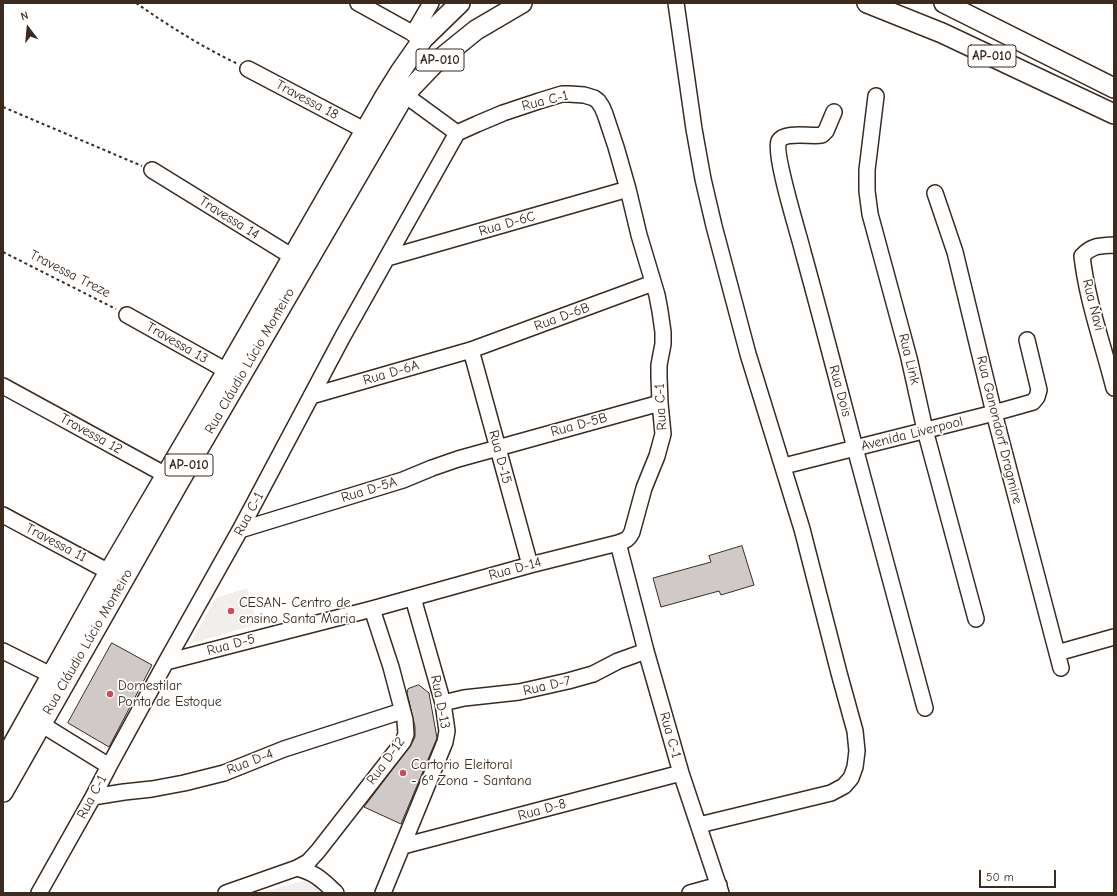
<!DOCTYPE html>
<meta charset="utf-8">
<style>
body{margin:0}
#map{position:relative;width:1117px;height:896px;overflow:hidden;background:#fff;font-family:"Comic Neue",sans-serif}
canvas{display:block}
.frame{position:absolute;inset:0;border:4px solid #3b2a1e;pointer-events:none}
.north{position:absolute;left:8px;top:8px;width:40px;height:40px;-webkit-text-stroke:3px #fff;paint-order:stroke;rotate:344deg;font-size:11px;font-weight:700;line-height:16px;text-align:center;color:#3b2a1e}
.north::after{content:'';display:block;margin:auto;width:14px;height:18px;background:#3b2a1e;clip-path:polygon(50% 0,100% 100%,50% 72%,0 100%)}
.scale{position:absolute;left:979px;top:870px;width:77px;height:18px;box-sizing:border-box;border:2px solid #3b2a1e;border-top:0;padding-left:5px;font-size:12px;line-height:14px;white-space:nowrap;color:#3b2a1e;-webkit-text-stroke:3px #fff;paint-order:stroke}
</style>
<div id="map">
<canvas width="1117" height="896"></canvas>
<div class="frame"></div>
<div class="north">N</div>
<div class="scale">50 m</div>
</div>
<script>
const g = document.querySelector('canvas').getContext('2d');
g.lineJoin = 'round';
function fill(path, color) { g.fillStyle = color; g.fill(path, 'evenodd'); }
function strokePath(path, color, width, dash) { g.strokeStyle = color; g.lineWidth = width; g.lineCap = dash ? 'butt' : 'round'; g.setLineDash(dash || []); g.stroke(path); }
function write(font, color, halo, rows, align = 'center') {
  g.font = font + ' "Comic Neue",sans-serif'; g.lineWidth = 3.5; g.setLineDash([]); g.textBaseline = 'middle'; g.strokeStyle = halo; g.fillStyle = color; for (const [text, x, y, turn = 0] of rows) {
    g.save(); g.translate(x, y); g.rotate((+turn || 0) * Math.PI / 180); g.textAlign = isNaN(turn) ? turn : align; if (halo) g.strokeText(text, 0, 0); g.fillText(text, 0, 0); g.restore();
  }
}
fill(new Path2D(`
 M247,588l10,36 -67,20 26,-46z
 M311,879l15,14h-69z`), '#f1efee');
const building = new Path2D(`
 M742,546l12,39 -33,10 -2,-4 -58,16 -8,-29 58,-16 -2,-6z
 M112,643l40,22 -43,82 -41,-24z
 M419,685l10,8 8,45 -36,86 -37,-17 47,-62 4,-8v-10l-8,-34 1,-4z`);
fill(building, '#cfcac7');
strokePath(building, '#3b2a1e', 1);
const minor = new Path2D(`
 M358,3l65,36
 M676,3l18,126 9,50 11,47 34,128 54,175 37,144 16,58 2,20 -2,16 -4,11 -7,8 -13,7 -132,32
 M413,34l18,-31
 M248,69l118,62
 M876,96l-9,74v21l3,23 39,144 16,72 51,189
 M834,112l-8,19 -4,4c-10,2 -37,-4 -43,6 -6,12 20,94 24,111 18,65 35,131 52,196 23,87 47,173 70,260
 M457,133l20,-9 26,-11 36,-12 23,-7h7l15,1 10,3 4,3 4,6 3,7 11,33 12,42 11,46 18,60 3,16 3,21v12l-4,21v12l1,26 3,31 -6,22 -13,32 -12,44c-3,7 -7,9 -14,11l28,108 35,122 40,120
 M152,170l149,92
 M935,193l20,59 39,161 67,255
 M1114,245c-14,1 -22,0 -32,11 5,45 21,88 32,132
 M387,258l241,-69
 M127,315l100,56
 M471,350l59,215
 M3,386l172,94
 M311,396l160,-46 182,-67
 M784,466l210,-53 39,-11 4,-5 2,-7 -12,-50
 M3,515l106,57
 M240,530l163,-50 29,-12 26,-9 202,-56
 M3,651l58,29
 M1057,653l57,-16
 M166,662l206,-53 158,-44 88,-22
 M443,703l21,-5 55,-6 49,-11 25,-7 25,-13 28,-10
 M33,719l76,47
 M93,797l31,-5 28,-3 32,-6 40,-10 60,-24 118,-38
 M403,846l278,-73
 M297,868c19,5 25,12 39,25
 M39,893l54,-96 16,-31 57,-104 74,-132 103,-194 114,-203 -52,-38
 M226,893l71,-25 11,-6 10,-11 85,-109 3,-8 -1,-14 -14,-53 -19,-58
 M383,893l62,-151 2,-11 -4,-28 -30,-105
 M690,893l29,-8`);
const major = new Path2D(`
 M867,3l75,30 172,81
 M944,3l170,85
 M3,762l106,-190 118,-201 158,-275 15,-24 23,-33 37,-36
 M3,792l176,-310 222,-381 10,-13 23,-24 42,-34 46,-27`);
strokePath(minor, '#3b2a1e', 18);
strokePath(major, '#3b2a1e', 22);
strokePath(new Path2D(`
 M136,3c33,23 66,44 102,61
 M3,107l139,59
 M3,252l113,57`), '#3b2a1e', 2, [3, 3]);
strokePath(minor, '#fff', 15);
strokePath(major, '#fff', 19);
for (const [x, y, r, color] of [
 [231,611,4,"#d1495b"],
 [110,694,4,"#d1495b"],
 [403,773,4,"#d1495b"]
]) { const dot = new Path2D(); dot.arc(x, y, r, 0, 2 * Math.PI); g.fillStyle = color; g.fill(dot); strokePath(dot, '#fff', 1.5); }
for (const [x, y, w] of [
 [992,56,48],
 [440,60,48],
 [189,465,48]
]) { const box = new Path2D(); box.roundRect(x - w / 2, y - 11, w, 22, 3); g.fillStyle = '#fff'; g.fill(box); strokePath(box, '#3b2a1e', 1); }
write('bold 13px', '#3b2a1e', null, [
 ["AP-010",992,56],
 ["AP-010",440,60],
 ["AP-010",189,465]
]);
write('14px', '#3b2a1e', '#fff', [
 ["Travessa 18",307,100,28],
 ["Rua C-1",545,101,-14],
 ["Travessa 14",229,218,32],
 ["Rua D-6C",507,224,-16],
 ["Travessa Treze",70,274,27],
 ["Rua Navi",1093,305,76],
 ["Rua D-6B",562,317,-20],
 ["Travessa 13",177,343,30],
 ["Rua Link",909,359,76],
 ["Rua Cláudio Lúcio Monteiro",250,361,-60],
 ["Rua D-6A",391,373,-16],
 ["Rua Dois",840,391,75],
 ["Rua C-1",661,407,-93],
 ["Rua D-5B",579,425,-15],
 ["Rua Ganondorf Dragmire",999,430,76],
 ["Travessa 12",91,434,29],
 ["Avenida Liverpool",912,434,-14],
 ["Rua D-15",500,457,75],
 ["Rua D-5A",369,490,-17],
 ["Rua C-1",249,514,-62],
 ["Travessa 11",56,543,28],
 ["Rua D-14",515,569,-15],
 ["Rua Cláudio Lúcio Monteiro",88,642,-60],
 ["Rua D-5",231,645,-15],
 ["Rua D-7",547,686,-13],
 ["Rua D-13",440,702,79],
 ["Rua C-1",670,735,74],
 ["Rua D-12",386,761,-54],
 ["Rua D-4",250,762,-21],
 ["Rua C-1",92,797,-62],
 ["Rua D-8",542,810,-15]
]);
write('14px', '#3b2a1e', '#fff', [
 ["CESAN- Centro de",239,603],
 ["ensino Santa Maria",239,619],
 ["Domestilar",118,686],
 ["Ponta de Estoque",118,702],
 ["Cartorio Eleitoral",411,765],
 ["- 6ª Zona - Santana",411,781]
], 'left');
</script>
